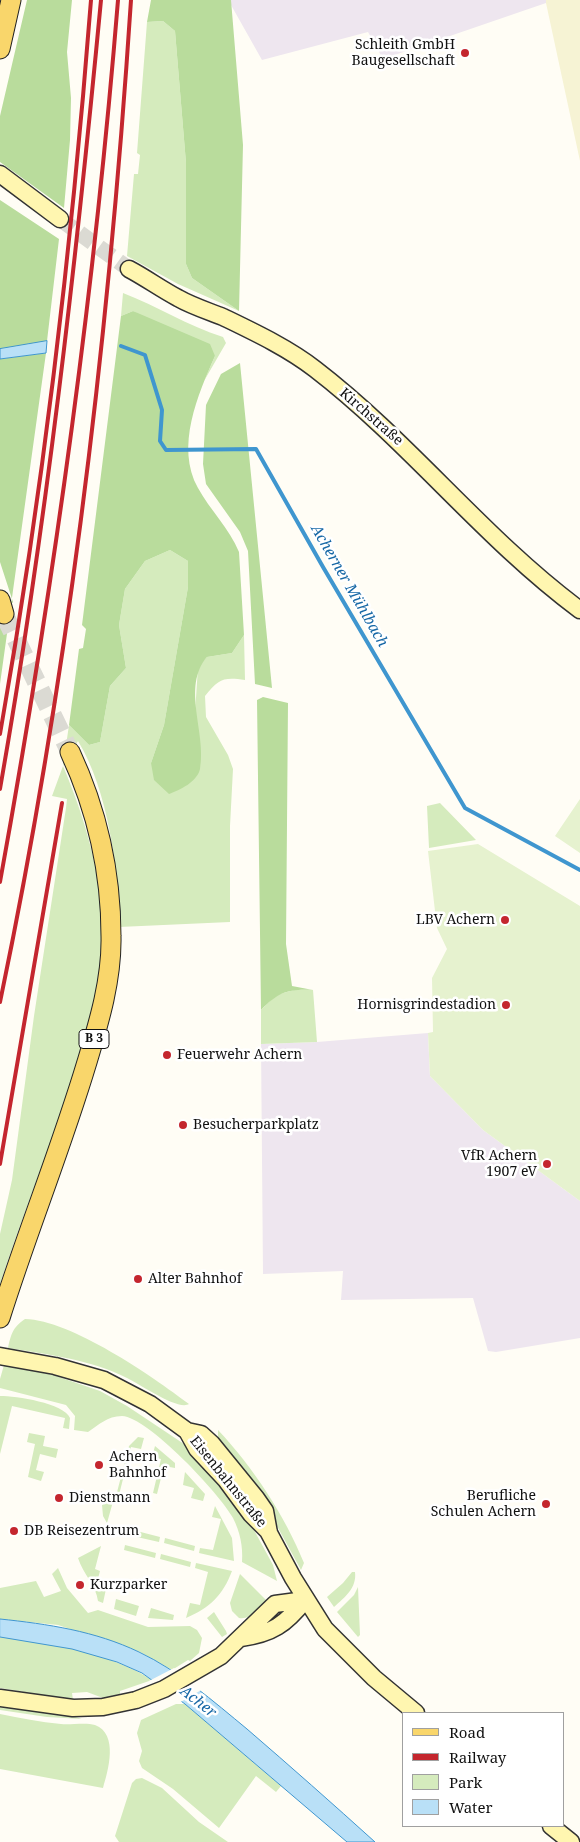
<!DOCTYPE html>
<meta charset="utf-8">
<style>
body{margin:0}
#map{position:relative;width:580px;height:1842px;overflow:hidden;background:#fffdf5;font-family:"Noto Serif",serif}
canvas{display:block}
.legend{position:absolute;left:402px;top:1712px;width:162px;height:115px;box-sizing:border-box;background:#fff;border:1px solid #a0a0a0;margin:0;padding:6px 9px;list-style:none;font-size:15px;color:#111}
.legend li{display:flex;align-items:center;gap:10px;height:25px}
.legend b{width:25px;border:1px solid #a0a0a0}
</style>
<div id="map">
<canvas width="580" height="1842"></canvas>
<ul class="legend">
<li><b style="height:6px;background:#f9d66b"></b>Road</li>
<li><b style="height:6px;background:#c4262e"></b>Railway</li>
<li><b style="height:14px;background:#d5ebbd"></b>Park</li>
<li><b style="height:14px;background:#b9e0f7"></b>Water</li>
</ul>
</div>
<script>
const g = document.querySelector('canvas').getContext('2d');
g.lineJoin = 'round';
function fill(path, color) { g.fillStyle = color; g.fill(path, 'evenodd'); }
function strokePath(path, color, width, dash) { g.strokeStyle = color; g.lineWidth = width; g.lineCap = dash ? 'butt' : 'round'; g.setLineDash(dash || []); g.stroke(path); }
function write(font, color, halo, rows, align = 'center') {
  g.font = font + ' "Noto Serif",serif'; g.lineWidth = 5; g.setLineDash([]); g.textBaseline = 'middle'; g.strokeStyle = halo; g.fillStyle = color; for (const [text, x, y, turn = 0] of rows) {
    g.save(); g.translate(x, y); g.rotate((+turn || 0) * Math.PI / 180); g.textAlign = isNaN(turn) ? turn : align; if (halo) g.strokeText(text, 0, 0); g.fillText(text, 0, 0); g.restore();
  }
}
fill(new Path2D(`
 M231,0h315v3l-163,56 -15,-27 -106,28 -31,-55z
 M428,1033l2,43 53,54 97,71v137l-84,14 -8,-1 -15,-53 -132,2 2,-29 -80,3 -2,-230 56,-2z`), '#eee6ef');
fill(new Path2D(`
 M546,0h34v161l-34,-158z`), '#f6f3d4');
fill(new Path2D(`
 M163,21l12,10 11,132v101l6,14 47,33 -61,-27 -51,-28 7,-82h4l2,-19 -3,-2 10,-131z
 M123,293c34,13 65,33 100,44l3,6 -22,38 11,-25 -82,-45 -12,5z
 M170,550l18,11v26l-24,138 -13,38 49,-18 -5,-32 3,-46 9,-10 25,-4 12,-18 1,45c-22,-3 -26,-1 -40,16l1,21 22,38 5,14 -3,57v96l-111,5c0,-56 -11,-137 -41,-186l-15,25c22,52 38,107 40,164 3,54 -15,104 -32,155 -23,67 -49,132 -71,199v-50l12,-54 22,-164 32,-208 1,-9 -15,-3 11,-30 6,-41 20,20 11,-3 10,-56 16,-18 -7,-43 6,-36 20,-28z
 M440,803l36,37 -47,8 -2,-42z
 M294,990h19l4,52 -56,2v-34l15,-15z
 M25,1319c46,1 127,57 164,85 -11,7 -49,-20 -62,-26 -35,-18 -80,-24 -119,-30 3,-14 5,-21 17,-29z
 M4,1365l49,10 47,16 27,15 60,40 61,73 25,46 4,16 -35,-19c1,-16 -2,-30 -9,-44 -13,-24 -85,-101 -111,-102 -15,0 -23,9 -34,16l-14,-2 1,-14 -9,-11 -66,-17v-9z
 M0,1396c16,0 64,7 70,22l-1,11 -6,-1 2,-10 -53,-12 -12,48z
 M218,1430c35,37 67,86 86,133l-3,7 -36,-66 -47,-65z
 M29,1433l16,3 -2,10 15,3 -2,9 -16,-4 -4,16 8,2 -3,9 -13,-4 7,-33 -8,-2z
 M138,1437l6,1 -3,11 -10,-2 -13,52 -4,-1 -7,25 -4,-7 -1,-11 14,-9 13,-50z
 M155,1446l20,17v5l-11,-2 -7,28 -4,-1 8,-34 -9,-2z
 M185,1472l20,22 -2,7 -12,-3 3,-10 -11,-3z
 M215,1506l17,32 2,23 -35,-8 1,-5 13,2 8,-31 -9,-2z
 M129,1529l31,8 -1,5 -31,-7z
 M165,1538l30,8 -1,5 -30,-8z
 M125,1545l31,8 -1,5 -31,-8z
 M101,1546l-6,23 5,2 -4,15 10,3 -3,14 -5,-2c-2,-16 -15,-27 -20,-43z
 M161,1554l30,8 -1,5 -30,-8z
 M196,1563l36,8c-9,24 -22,37 -46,47l4,-15 10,2 8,-33 -13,-4z
 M58,1568l9,20 21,25 10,-3 50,17 42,-1 7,4 5,8 -3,15 -9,8 -2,-1 -16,10 -32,-18 -82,-27 -58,-6v-31l36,-7 8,16 17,-6 -9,-17z
 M352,1572h3c2,16 -10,25 -21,35l-7,-10 16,-14z
 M240,1574l27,27c-8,8 -16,19 -28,17l-7,-7 -2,-8z
 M358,1587l2,48 -2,2 -21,-25 17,-17z
 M116,1599l23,7 -3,10 -22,-7z
 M151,1608l23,7 -1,5 -25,-2z
 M214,1612l12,19 1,3 -5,3 -15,-19z
 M0,1637c48,4 112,17 152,43l-32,11v3l-17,4 -16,-6 -15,1 1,7 -73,-12z
 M176,1704h9l96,82 -5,6 -20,-16 -37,52 -46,-39 -31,-21 -3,-7 3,-10 -5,-18 4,-13z
 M0,1706l72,10 10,3 -35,-2 -47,-7z
 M0,1714c20,4 40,8 61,10 10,1 25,-2 34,1 24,9 13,46 8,63l-103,-19z
 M142,1778l20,10 37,34 29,20h-109l-4,-6 17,-53 4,-4z`), '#d5ebbd');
fill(new Path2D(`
 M27,0h45l-5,52 4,46 -1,42 -6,68 -64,-46v-46z
 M151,0h80l12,145 -4,166 -47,-33 -6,-14v-101l-11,-132 -12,-10 -16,1z
 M0,200l59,39 -12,102 -47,8z
 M133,311l77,33 5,12c-17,38 -40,91 -17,132 12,22 31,40 41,64l5,83 -12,18 -25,4c-26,30 0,76 -7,112 -3,13 -20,21 -31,25l-15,-14 -3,-17 13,-38 24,-138v-26l-18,-11 -25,11 -20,28 -6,36 7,43 -16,18 -10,56 -11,3 -20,-20 10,-76 4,-1 3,-19 -4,-4 39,-309z
 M46,353l-46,331v-65l13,-17 -13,-40v-203z
 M240,363l32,325 -17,-4 -7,-133 -8,-19 -34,-48 -3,-20 3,-59 15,-31z
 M263,697l25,6 -2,241 6,42 21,4c-26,-1 -34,2 -52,20l-4,-310z`), '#b9dc9c');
fill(new Path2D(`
 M580,799v54l-25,-17z
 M478,844l102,62v295l-97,-71 -53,-54 -2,-43 5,-1 -1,-54 15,-29 -10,-21 -9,-77z`), '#e6f2cf');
const water = new Path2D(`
 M47,341l-1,12 -46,6v-10z
 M0,1619c48,5 95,12 139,33 40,19 74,49 108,77 43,37 86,75 128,113h-28l-162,-138 -43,-31 -25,-11 -45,-13 -72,-12z`);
fill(water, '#b9e0f7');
strokePath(water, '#3f96cf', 1);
fill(new Path2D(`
 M174,1668l29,21 -24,14 -30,-22z`), '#fffdf5');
strokePath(new Path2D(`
 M121,346l24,9 17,55 -2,31 6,9 90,-1 67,118 142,241 115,62`), '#3f96cf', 4);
strokePath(new Path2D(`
 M60,219l69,50`), '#dbdad3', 16, [16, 8]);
strokePath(new Path2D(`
 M4,614l66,138`), '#dbdad3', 19, [19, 9]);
const secondary = new Path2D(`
 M0,174l60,45
 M129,269c17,9 32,20 49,29 14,8 30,13 45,19 31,15 65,31 92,52 95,73 169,170 265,241
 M0,1356l55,10 49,14 46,24 37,27 10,18 29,31 25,34 18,18
 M187,1431l14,3 11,10 44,54 9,13 4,22 24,45 32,51 49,49 42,35
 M241,1638c31,-4 45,-14 64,-38
 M0,1698l73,10 30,-1 33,-7 28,-11 57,-33 54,-52 30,-4
 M551,1826l20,16`);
const primary = new Path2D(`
 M0,49l11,-49
 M0,600l4,14
 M0,1318c27,-86 61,-169 87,-256 12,-40 25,-83 24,-126 0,-63 -14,-126 -41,-184`);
strokePath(secondary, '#333', 19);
strokePath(primary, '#222', 21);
strokePath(secondary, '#fff6b0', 16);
strokePath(primary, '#f9d66b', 19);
strokePath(new Path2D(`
 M0,734c43,-243 72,-489 91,-734
 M0,789c46,-262 76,-525 101,-789
 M0,882c53,-292 94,-586 118,-882
 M0,1002c69,-330 109,-666 131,-1002
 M0,1164l62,-361`), '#c4262e', 4);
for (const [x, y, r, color] of [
 [465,53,5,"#c4262e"],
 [505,920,5,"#c4262e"],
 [506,1005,5,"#c4262e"],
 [167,1055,5,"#c4262e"],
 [183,1125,5,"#c4262e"],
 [547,1164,5,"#c4262e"],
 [138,1279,5,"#c4262e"],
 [99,1465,5,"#c4262e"],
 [59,1498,5,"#c4262e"],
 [546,1504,5,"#c4262e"],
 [14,1531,5,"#c4262e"],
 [80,1585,5,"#c4262e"]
]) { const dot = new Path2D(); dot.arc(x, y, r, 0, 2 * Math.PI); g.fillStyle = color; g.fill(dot); strokePath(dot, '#fff', 2); }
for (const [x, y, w] of [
 [94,1039,30]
]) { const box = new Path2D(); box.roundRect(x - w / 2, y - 9.5, w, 19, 4); g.fillStyle = '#fff'; g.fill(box); strokePath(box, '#111', 1); }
write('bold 12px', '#111', null, [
 ["B 3",94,1039]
]);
write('14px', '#111', '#fff', [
 ["Schleith GmbH",455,45,"right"],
 ["Baugesellschaft",455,61,"right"],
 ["LBV Achern",495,920,"right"],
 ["Hornisgrindestadion",496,1005,"right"],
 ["Feuerwehr Achern",177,1055],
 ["Besucherparkplatz",193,1125],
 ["VfR Achern",537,1156,"right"],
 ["1907 eV",537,1172,"right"],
 ["Alter Bahnhof",148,1279],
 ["Achern",109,1457],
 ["Bahnhof",109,1473],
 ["Berufliche",536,1496,"right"],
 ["Schulen Achern",536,1512,"right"],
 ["Dienstmann",69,1498],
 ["DB Reisezentrum",24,1531],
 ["Kurzparker",90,1585]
], 'left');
write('14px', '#111', '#fff', [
 ["Kirchstraße",371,417,41],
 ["Eisenbahnstraße",228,1482,51]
]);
write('italic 15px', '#1768a6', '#fff', [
 ["Acherner Mühlbach",349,586,60],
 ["Acher",198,1702,38]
]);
</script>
